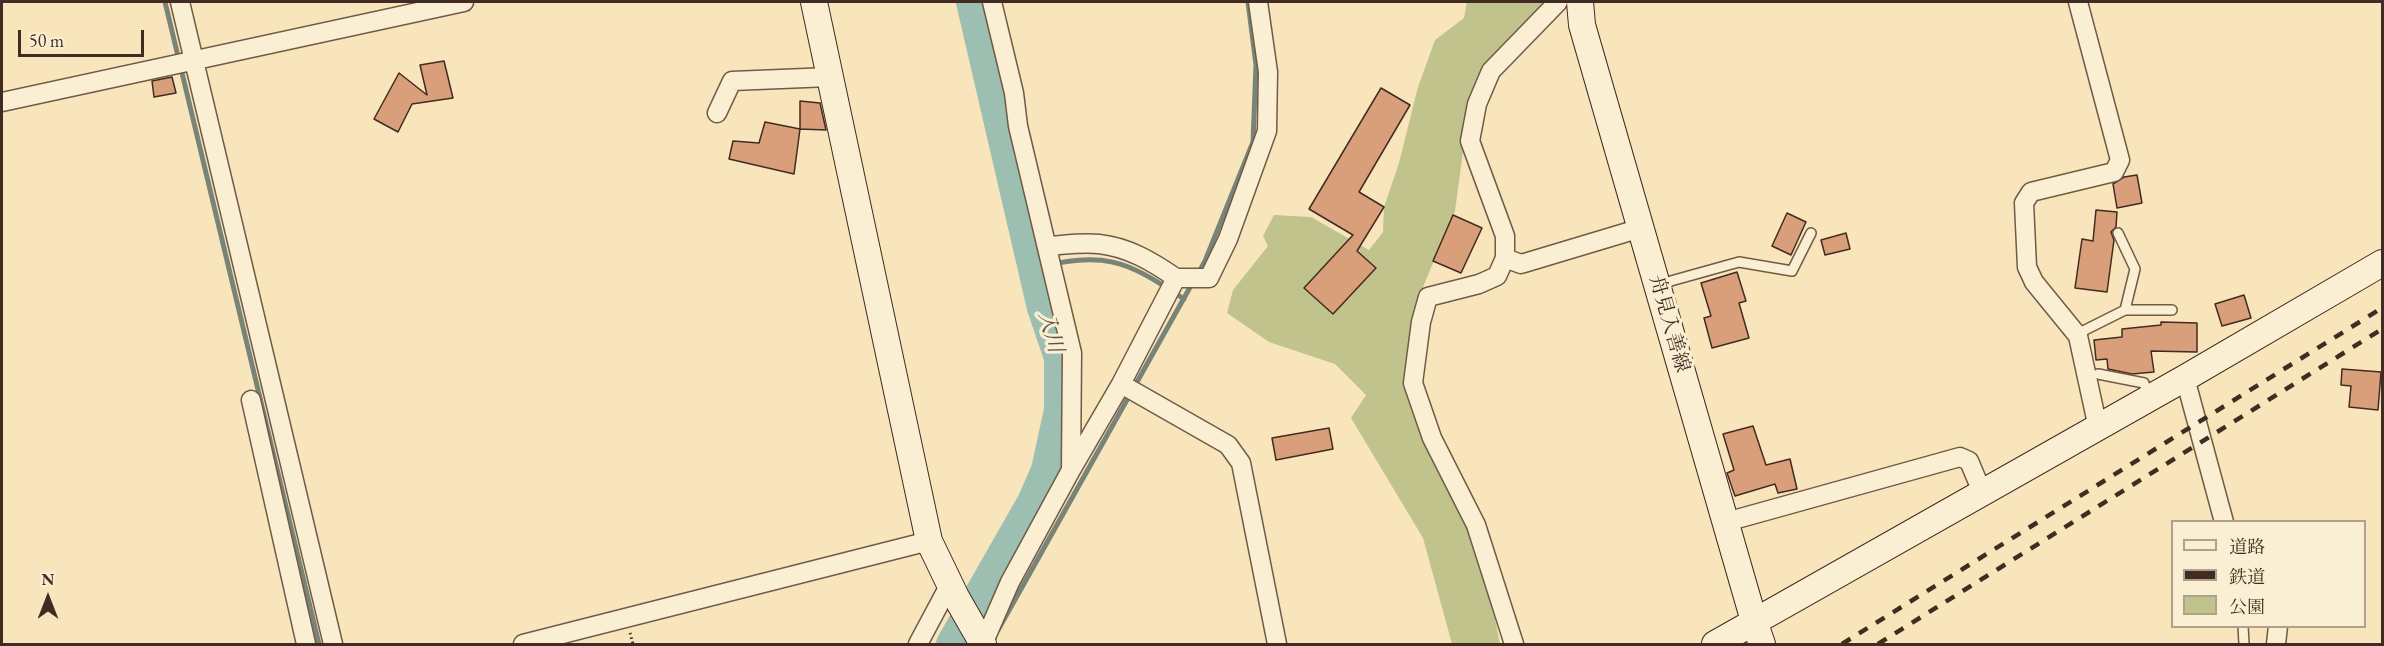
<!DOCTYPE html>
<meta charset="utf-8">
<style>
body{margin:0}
#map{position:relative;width:2384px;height:646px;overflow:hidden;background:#f8e5bb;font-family:"EB Garamond","Noto Serif JP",serif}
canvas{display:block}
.frame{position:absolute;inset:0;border:3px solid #422b22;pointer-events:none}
.legend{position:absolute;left:2171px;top:520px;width:195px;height:108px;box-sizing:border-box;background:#faeed3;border:2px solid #b0a08c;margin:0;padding:8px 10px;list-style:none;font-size:18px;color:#422b22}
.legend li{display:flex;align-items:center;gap:12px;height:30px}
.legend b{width:30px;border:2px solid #b0a08c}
.north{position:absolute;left:18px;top:568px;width:60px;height:60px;-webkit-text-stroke:4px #faeed3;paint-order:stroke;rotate:0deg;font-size:16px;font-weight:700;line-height:24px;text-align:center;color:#422b22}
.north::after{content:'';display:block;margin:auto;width:21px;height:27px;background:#422b22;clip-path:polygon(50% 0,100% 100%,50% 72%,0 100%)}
.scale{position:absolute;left:18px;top:30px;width:126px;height:27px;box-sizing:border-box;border:3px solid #422b22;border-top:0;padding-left:8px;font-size:18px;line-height:21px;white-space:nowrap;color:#422b22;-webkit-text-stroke:4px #faeed3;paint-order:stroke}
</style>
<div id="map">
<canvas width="2384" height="646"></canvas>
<div class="frame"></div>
<ul class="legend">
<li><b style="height:8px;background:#faeed3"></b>道路</li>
<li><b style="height:8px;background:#422b22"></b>鉄道</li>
<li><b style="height:16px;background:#c1c38d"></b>公園</li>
</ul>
<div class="north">N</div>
<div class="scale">50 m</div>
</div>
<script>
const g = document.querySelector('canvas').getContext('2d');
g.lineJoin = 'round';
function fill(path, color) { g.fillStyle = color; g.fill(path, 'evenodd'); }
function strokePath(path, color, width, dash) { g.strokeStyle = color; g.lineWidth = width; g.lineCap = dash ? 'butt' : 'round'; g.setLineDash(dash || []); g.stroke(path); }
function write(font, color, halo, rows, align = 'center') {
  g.font = font + ' "EB Garamond","Noto Serif JP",serif'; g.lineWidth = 6; g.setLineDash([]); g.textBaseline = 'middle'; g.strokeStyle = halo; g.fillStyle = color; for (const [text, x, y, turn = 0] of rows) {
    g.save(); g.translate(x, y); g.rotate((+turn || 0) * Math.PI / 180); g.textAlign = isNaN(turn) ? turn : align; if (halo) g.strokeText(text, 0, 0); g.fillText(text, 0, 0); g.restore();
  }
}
fill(new Path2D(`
 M1467,2h82l-80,105 -14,104 -35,83 -14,63 -1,29 64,144 21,64 10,50h-48l-29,-106 -72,-120 15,-23 -31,-31 -66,-22 -42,-29 6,-23 35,-44 -5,-10 11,-21 37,2 58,33 14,-18 1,-25 15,-44 19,-76 17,-47 29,-22z`), '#c1c38d');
strokePath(new Path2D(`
 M165,2l154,642
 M1033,268c72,-16 90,-10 151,31
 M1198,274l7,-13 48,-119 3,-77 -8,-63
 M998,630l195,-348`), '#798478', 5);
strokePath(new Path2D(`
 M951,644l81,-142 14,-32 13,-60v-52l-17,-50 -71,-306`), '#9dbfb1', 30);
const building = new Path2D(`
 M444,61l9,37 -41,6 -14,28 -24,-13 25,-46 28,22 -7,-30z
 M172,77l4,16 -22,4 -2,-16z
 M1381,88l29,17 -51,87 25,15 -27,44 19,17 -43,46 -29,-26 49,-53 -44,-26z
 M800,101l20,2 6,27 -26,-1z
 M765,122l35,7 -6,45 -65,-15 4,-18 26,2z
 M2137,175l5,28 -25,5 -4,-24 11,-7z
 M2096,210l21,2 -1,15 -5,5 3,8 -7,52 -32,-4 7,-49 11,2z
 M1787,213l19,9 -15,33 -19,-9z
 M1453,215l29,13 -21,45 -28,-12z
 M1846,233l4,16 -25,6 -4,-15z
 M1737,272l9,29 -7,2 10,35 -37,10 -8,-30 7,-2 -10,-33z
 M2244,295l7,23 -29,8 -7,-22z
 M2161,322l36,1v29l-46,-1 3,21 -22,2 -24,-5 -1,-10 -11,1 -2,-20 28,-3v-8l39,-4z
 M2342,369l39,3 -3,38 -29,-3 2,-21 -10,-1z
 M1753,426l13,39 24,-6 7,30 -19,4 -3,-9 -40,12 -8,-23 7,-3 -11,-36z
 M1329,428l4,21 -57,11 -4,-22z`);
fill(building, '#d99f7a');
strokePath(building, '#422b22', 1.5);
const lane = new Path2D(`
 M1660,284l79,-22 53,9 19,-38
 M2125,310h47
 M2077,334l48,-24 10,-41 -17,-36
 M2098,374l46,9 4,13
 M2243,626l1,18`);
const street = new Path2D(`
 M180,2l153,642
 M992,2l22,91 4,33 54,227 -1,115
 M2078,2l42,158 -6,12 -83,20 -7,11 3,64 7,15 44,54 20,92
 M2,102l462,-100
 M717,113l15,-32 98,-4
 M1047,246c17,-1 35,-4 52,-2 29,3 54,18 77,34
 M1505,258l16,6 120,-36
 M2185,378l39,144
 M1121,384l107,61 13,18 36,181
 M251,400l55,244
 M1726,522l234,-65 9,4 13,31
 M523,644l406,-103
 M918,644l32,-60
 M983,644l27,-62 61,-112 50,-86 55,-106h33l19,-39 39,-108 1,-59 -10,-70
 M1514,644l-38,-119 -44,-87 -19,-55 8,-61 7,-25 51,-13 18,-8 8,-18v-22l-35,-95 7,-37 14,-33 67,-69
 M2276,644l2,-18`);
const secondary = new Path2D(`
 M814,2l115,539 27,56 27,47
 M1580,2l2,23 172,596 8,23
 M1715,644l470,-266 197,-115`);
strokePath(lane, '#705a48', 12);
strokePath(street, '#705a48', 21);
strokePath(secondary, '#422b22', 28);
strokePath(new Path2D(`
 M630,633l3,11`), '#422b22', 3, [1.5, 3]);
strokePath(lane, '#faeed3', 9);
strokePath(street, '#faeed3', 18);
strokePath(secondary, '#faeed3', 26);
strokePath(new Path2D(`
 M1842,644l540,-336
 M1878,644l504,-315`), '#422b22', 4.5, [10, 10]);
write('20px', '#422b22', '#faeed3', [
 ["舟見入善線",1669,324,74]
]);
write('italic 21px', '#595046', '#faeed3', [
 ["入川",1050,332,74]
]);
</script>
